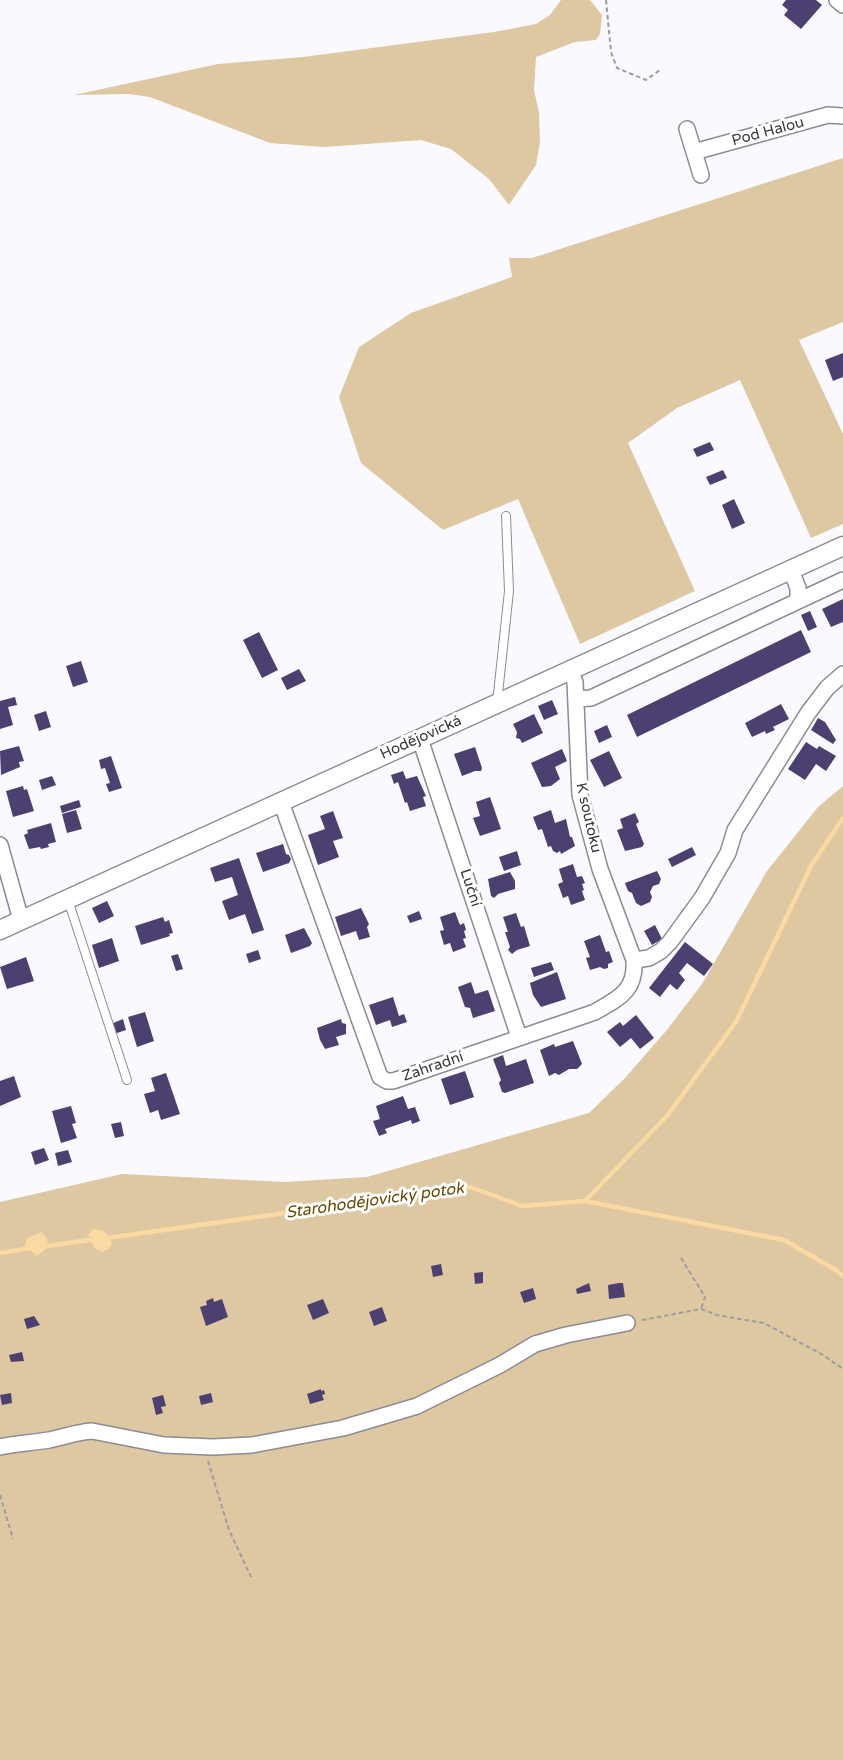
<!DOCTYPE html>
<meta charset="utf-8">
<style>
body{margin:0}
canvas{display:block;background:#faf9ff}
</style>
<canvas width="843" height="1760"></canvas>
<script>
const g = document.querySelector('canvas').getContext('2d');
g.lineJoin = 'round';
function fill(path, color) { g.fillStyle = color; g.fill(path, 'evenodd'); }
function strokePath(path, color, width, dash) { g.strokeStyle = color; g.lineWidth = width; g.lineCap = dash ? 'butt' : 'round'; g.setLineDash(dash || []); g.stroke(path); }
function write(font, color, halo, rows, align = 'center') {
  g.font = font + ' "Varela Round",sans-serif'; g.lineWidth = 6; g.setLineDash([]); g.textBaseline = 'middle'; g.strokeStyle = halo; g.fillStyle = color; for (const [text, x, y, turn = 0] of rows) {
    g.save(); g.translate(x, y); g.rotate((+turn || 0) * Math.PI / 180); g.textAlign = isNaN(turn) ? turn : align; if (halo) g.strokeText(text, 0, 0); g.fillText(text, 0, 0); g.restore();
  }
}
fill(new Path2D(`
 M561,0h29l12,15 -2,19 -4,6 -21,2 -39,15 -2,33 5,23 1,30 -4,22 -27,40 -20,-26 -38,-30 -30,-9 -97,7 -54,-4 -120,-46 -22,-3 -54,1 144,-31 85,-7 191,-25 42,-8 14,-9z
 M843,158v164l-44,18 44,94v90l-32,14 -71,-158 -63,28 -49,35 67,148 -115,53 -62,-145 -75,31 -82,-67 -22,-66 20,-50 52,-34 101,-36 -3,-19h23z
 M843,786v974h-843v-558l122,-28 163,8 82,-5 222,-64 36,-35 41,-47 36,-47 65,-113 51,-64z`), '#dec8a2');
fill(new Path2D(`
 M93,1229c10,0 16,4 19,14l-3,6 -7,3 -8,-4 -6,-13z
 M41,1232l6,6 1,9 -11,9 -12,-10 2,-8z`), '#fad9a2');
strokePath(new Path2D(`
 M585,1201l81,-84 70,-95 75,-156 32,-48
 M107,1238l363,-51 52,19 63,-5 199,39 52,30 7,6
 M42,1247l54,-8
 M0,1253l31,-5`), '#fad9a2', 4.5);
fill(new Path2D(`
 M786,0h30l6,5 -21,24 -17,-14 4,-5 -6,-5z
 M843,353v24l-10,4 -8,-21z
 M710,442l4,8 -17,7 -4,-8z
 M723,470l4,8 -17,7 -4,-8z
 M734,499l11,24 -13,6 -10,-24z
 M843,599v23l-12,5 -9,-18z
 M810,611l7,16 -9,4 -7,-16z
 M801,630l10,22 -174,85 -10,-22z
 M259,632l19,38 -16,8 -19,-38z
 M81,661l7,21 -15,5 -7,-21z
 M299,669l7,12 -19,9 -6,-12z
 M15,697l2,8 -9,2 5,18 -13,4v-28z
 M552,700l6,14 -14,6 -6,-14z
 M781,704l8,15 -16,8 2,3 -9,4 -1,-3 -13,6 -7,-14z
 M46,711l5,16 -12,4 -5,-16z
 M534,714l9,19 -21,10 -2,-4 -4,-1 1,-6 -4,-8z
 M818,718l7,4 11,18 -3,4 -22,-14z
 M607,725l5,12 -13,6 -5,-12z
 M806,742l11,7 2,-3 17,10 -10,15 -10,-7 -11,16 -17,-11z
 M19,746l5,15 -5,1 1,5 -19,8 -1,-24z
 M475,747l7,21 -1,3h-6l-13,5 -8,-22z
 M562,749l5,12 -12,6 5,12 -9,7 -9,1 -11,-24z
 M609,751l13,27 -18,9 -14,-27z
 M111,756l11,32 -13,4 -3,-8 4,-1 -5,-15 -4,1 -2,-9z
 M403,771l3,8 11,-3 9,20 -3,1 3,9 -16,5 -3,-9 -2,1 -7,-21 -4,2 -3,-9z
 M52,776l4,9 -14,5 -3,-10z
 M23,786l1,4 3,-1 7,22 -21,6 -7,-26z
 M490,797l11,32 -21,7 -7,-18 7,-2 -4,-14z
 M79,800l2,7 -19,6 -2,-7z
 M76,810l6,19 -15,4 -5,-19z
 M551,810l4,13 11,-4 4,18h2l3,9 -14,8 -1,-3 -3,2 -4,-2 -2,-5 -3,1 -6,-18 -4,1 -5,-13z
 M333,811l10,27 -10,3 6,16 -21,8 -10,-30 17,-6 -5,-13z
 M635,813l4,9 -3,2 8,20 -2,3 -17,4 -8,-21 6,-2 -3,-9z
 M51,823l5,19 -8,2 1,3 -8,2 -1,-2 -11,2 -5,-14 4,-2 -1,-3z
 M283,844l3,10 3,1 2,4 -2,4 -26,9 -7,-19z
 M692,847l4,8 -24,12 -4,-8z
 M517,851l4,14 -17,6 -5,-14z
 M239,858l25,72 -12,4 -7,-20 -16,6 -7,-19 16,-6 -6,-18 -17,5 -5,-14z
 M573,864l4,13 5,-1 3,7 -3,1 2,6 -2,1 3,9 -14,5 -3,-9 -5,2 -5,-14 5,-2 -4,-13z
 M657,871l4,8 -2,5 -6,2 -3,6 2,5 -2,5 -9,4 -5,-3 -4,-10 -4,-2 -3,-8z
 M510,872l5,9v8l-17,5 -4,4 -3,-2 -3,-17z
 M107,901l7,15 -15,7 -7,-15z
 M361,908l8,16 -2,3 3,10 -11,3 -3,-9 -15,5 -6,-19z
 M419,911l3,8 -12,4 -3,-7z
 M455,912l5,13 4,-2 2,7 -2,1 2,7 -3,1 3,8 -13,5 -3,-9 -6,2 -4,-14 4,-1 -4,-13z
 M516,913l5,14 3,-1 6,20 -13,4 -5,4 -4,-4 2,-3 -5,-15h3l-5,-15z
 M163,917l2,5 4,-2 4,13 -4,1 1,2 -29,9 -6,-19z
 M655,925l7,14 -10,6 -8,-14z
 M304,928l8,15 -2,3 -19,7 -6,-18z
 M600,935l6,17 3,-1 4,11 -5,2v4l-4,1 -4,-2 -10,3 -4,-12 4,-1 -6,-16z
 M112,938l7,23 -20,7 -7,-23z
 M685,942l28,22 -9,12 -17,-13 -8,10 6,7 -8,10 -7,-6 -10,13 -11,-9z
 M258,950l3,9 -12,4 -3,-9z
 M178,954l5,15 -7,2 -5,-15z
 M26,957l8,24 -27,8 -7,-22z
 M551,962l3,8 -20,7 -3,-9z
 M557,972l9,27 -25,8 -8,-12 -3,-12z
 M471,982l4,12 13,-4 7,21 -22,7 -3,-10 -5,-1 -7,-20z
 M393,997l6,19 5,-2 3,8 -15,5 -2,-7 -14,5 -7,-20z
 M145,1012l9,29 -17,6 -9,-30z
 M636,1015l18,23 -14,11 -9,-11 -11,9 -13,-15 13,-10 3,4z
 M123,1019l3,11 -12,4 -3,-10z
 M341,1019l1,4 4,1v10l-10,3 3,8 -14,4 -5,-9 -3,-12z
 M573,1041l9,23 -5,5h-8l-10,6 -4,-2 -6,3 -9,-26 14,-6 1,3z
 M503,1055l3,11 20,-7 8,24 -29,10 -3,-1 -3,-9 2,-3 -8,-21z
 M465,1071l9,26 -24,8 -9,-26z
 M166,1073l14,41 -19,6 -3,-10 -8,3 -6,-19 11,-3 -4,-13z
 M14,1076l7,21 -21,9v-25z
 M403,1096l5,13 7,-2 5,14 -8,3 -1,-4 -26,9 2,4 -8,3 -6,-15 7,-2 -4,-13z
 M71,1106l5,17 -4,1 5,14 -16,5 -9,-32z
 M121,1122l3,14 -9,2 -4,-14z
 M44,1148l5,12 -14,5 -4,-13z
 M68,1150l4,12 -14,4 -3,-13z
 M441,1264l2,11 -10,2 -2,-11z
 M483,1272v11l-8,1 -1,-11z
 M589,1283l2,8 -14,3 -1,-5z
 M619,1283h4l2,14 -16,2 -1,-14z
 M533,1288l3,11 -12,4 -4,-11z
 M213,1298l1,4 8,-3 6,18 -22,9 -6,-19 7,-2 -1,-4z
 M323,1299l6,14 -16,7 -6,-15z
 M382,1307l5,14 -13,5 -5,-14z
 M34,1316l6,9 -13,4 -3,-10z
 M22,1352l2,9 -13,1 -2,-7z
 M321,1389v2l3,-1 1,4 -3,1 2,5 -14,4 -3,-10z
 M11,1393l1,10 -10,2 -2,-10z
 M211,1393l2,9 -12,3 -2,-9z
 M163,1395l3,11 -5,1 2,6 -7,2 -4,-17z`), '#4c4070');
const service = new Path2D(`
 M497,703l12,-112 -3,-75
 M68,900l59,180`);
const minor = new Path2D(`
 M837,0l6,5
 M687,129l14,46
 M694,152l134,-37 15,1
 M791,570l7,18v13
 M576,699l15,-1 252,-118
 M420,739l99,298
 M281,802l99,275 7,4h6l202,-69c24,-14 41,-21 39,-52l-34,-91 -20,-74 -5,-113 -5,-11
 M0,845l21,75
 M634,960l15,-2 12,-7 9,-9 32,-44 26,-45 7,-23 73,-117 19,-25 16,-14
 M0,1447c16,-4 32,-4 49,-7 15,-3 28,-8 43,-9l72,14 49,2 39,-2 91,-17 74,-22 83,-41 35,-21 31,-9 61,-12`);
const tertiary = new Path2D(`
 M0,930l843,-384`);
strokePath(service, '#8d8b94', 10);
strokePath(minor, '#8d8b94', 18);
strokePath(tertiary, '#8d8b94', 21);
strokePath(new Path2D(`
 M606,0l5,52 6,16 29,12 14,-10
 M681,1258l24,39 -4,12
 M642,1320l59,-11 16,6 47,8 59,32 20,14
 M208,1461l21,69 22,47
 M0,1495l13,44`), '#9c9ca1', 2, [4.5, 3]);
strokePath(service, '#fff', 8);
strokePath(minor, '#fff', 15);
strokePath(tertiary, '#fff', 18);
write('15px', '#39393d', '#fff', [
 ["Pod Halou",768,132,-15],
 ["Hodějovická",421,738,-24],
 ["K soutoku",588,818,77],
 ["Luční",470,888,72],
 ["Zahradní",433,1067,-19]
]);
write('italic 16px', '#674800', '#fff', [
 ["Starohodějovický potok",375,1201,-8]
]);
</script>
